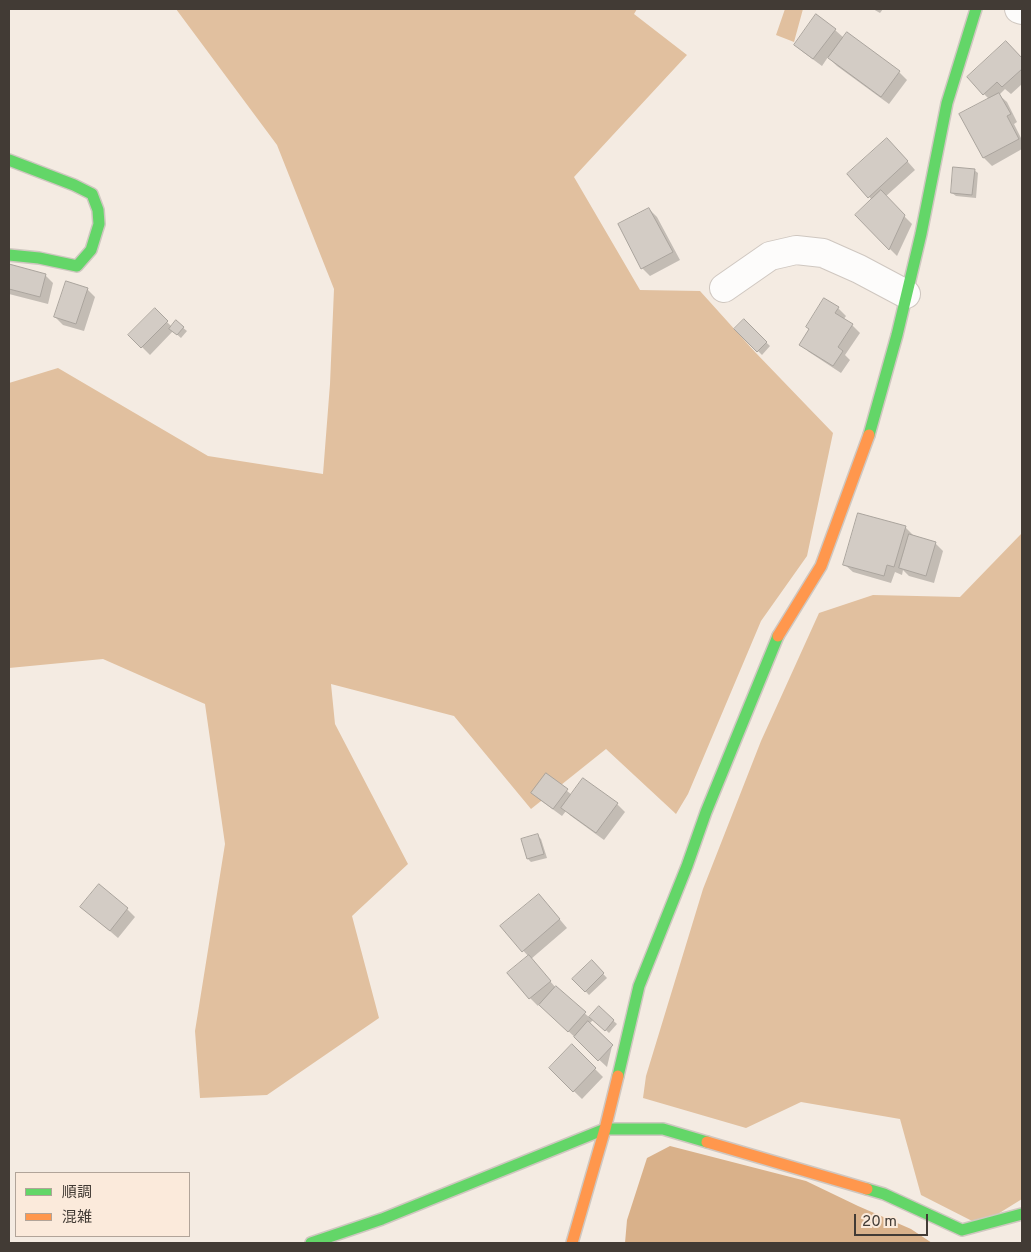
<!DOCTYPE html>
<meta charset="utf-8">
<style>
body{margin:0}
#map{position:relative;width:1031px;height:1252px;overflow:hidden;background:#f4ebe2;font-family:Overpass,"Noto Sans JP",sans-serif}
canvas{display:block}
.frame{position:absolute;inset:0;border:10px solid #423b35;pointer-events:none}
.legend{position:absolute;left:15px;top:1172px;width:175px;height:65px;box-sizing:border-box;background:#fbeadb;border:1px solid #b1a499;margin:0;padding:6px 9px;list-style:none;font-size:15px;color:#423b35}
.legend li{display:flex;align-items:center;gap:10px;height:25px}
.legend b{width:25px;border:1px solid #b1a499}
.scale{position:absolute;left:854px;top:1214px;width:74px;height:22px;box-sizing:border-box;border:2px solid #423b35;border-top:0;padding-left:6px;font-size:15px;line-height:18px;white-space:nowrap;color:#423b35;-webkit-text-stroke:4px #fbeadb;paint-order:stroke}
</style>
<div id="map">
<canvas width="1031" height="1252"></canvas>
<div class="frame"></div>
<ul class="legend">
<li><b style="height:6px;background:#63d668"></b>順調</li>
<li><b style="height:6px;background:#ff974d"></b>混雑</li>
</ul>
<div class="scale">20 m</div>
</div>
<script>
const g = document.querySelector('canvas').getContext('2d');
g.lineJoin = 'round';
function fill(path, color) { g.fillStyle = color; g.fill(path, 'evenodd'); }
function strokePath(path, color, width, dash) { g.strokeStyle = color; g.lineWidth = width; g.lineCap = dash ? 'butt' : 'round'; g.setLineDash(dash || []); g.stroke(path); }
fill(new Path2D(`
 M176,9h461l-3,5 53,41 -113,122 66,113 60,1 55,61 78,81 -26,123 -46,65 -73,173 -12,20 -70,-65 -75,60 -77,-93 -123,-32 4,40 73,140 -56,52 27,102 -112,77 -67,3 -5,-67 30,-187 -20,-140 -102,-45 -94,9v-285l49,-15 150,88 115,18 7,-90 4,-95 -57,-144z
 M785,9h18l-9,33 -18,-7z
 M1022,533v666l-42,26 -59,-30 -21,-76 -99,-17 -55,26 -103,-30 3,-22 57,-187 58,-148 58,-128 54,-18 87,2z`), '#e1c09f');
fill(new Path2D(`
 M670,1146l136,35 52,25 53,23 21,14h-307l2,-23 20,-62z`), '#d9b18a');
fill(new Path2D(`
 M873,9h10l-3,4z
 M835,30l9,8 55,34 8,8 -18,24 -52,-38 -9,-9 -6,9 -19,-14 -8,-7z
 M1006,42l16,17v25l-11,10 -6,-5 -6,6 8,7 10,20 -3,2 8,16v9l-30,17 -8,-8 -23,-43 29,-15 -6,-6z
 M895,147l20,23 -30,27 27,27 -15,32 -41,-41 16,-15 -23,-26z
 M974,170l4,3 -2,25 -20,-2 -4,-3z
 M649,209l8,8 23,43 -30,16 -8,-8z
 M9,265l36,10 8,8 -5,21 -39,-10z
 M87,289l8,8 -11,34 -21,-6 -8,-8z
 M838,308l8,8 -3,4 9,5 8,8 -15,22 5,5 -9,13 -32,-21 -8,-8z
 M155,310l17,17 4,-5 11,9 -6,7 -8,-7 -23,24 -20,-20z
 M744,321l26,25 -8,9 -26,-26z
 M905,527l8,8 22,8 8,8 -9,32 -25,-7 -6,-6 -1,5 -7,-3 -4,11 -38,-11 -8,-7z
 M546,774l26,21 45,9 8,8 -21,28 -33,-24 -5,-5 -4,5 -22,-16 -8,-7z
 M537,835l4,4 6,19 -16,4 -3,-3z
 M99,886l28,23 8,8 -17,21 -28,-24z
 M546,903l21,25 -36,31 25,29 34,30 9,-10 18,16 -8,9 -15,-14 -5,5 23,22 -5,21 -68,-63 -1,2 -8,-8 -1,-41 -27,-30z
 M592,962l15,16 -18,17 -15,-16z
 M572,1046l31,31 -21,22 -32,-31z`), '#0003');
const building = new Path2D(`
 M816,14l20,15 -23,30 -19,-14z
 M847,32l53,39 -19,26 -53,-39z
 M1006,41l16,17v11l-20,18 -5,-5 -14,13 -16,-18z
 M999,93l12,21 -4,2 12,23 -36,19 -24,-44z
 M887,138l21,23 -40,37 -21,-24z
 M953,167l22,2 -3,26 -21,-2z
 M881,190l24,25 -16,35 -34,-35z
 M649,208l24,44 -32,17 -23,-45z
 M9,264l37,10 -6,23 -31,-8z
 M66,281l22,7 -12,36 -22,-7z
 M824,298l15,9 -4,6 18,11 -15,23 5,4 -10,15 -34,-21 10,-16 -3,-2z
 M155,308l13,13 -27,27 -13,-13z
 M744,319l23,23 -10,10 -23,-23z
 M176,320l8,7 -7,8 -8,-6z
 M858,513l48,13 -12,41 -7,-2 -3,11 -41,-11z
 M909,534l27,8 -10,34 -27,-8z
 M546,773l22,16 -15,20 -22,-16z
 M583,778l35,25 -22,30 -35,-25z
 M538,834l6,20 -17,5 -6,-20z
 M99,884l29,24 -18,23 -30,-24z
 M539,894l21,25 -38,33 -22,-26z
 M529,955l22,26 -22,18 -22,-26z
 M592,960l12,13 -19,19 -13,-13z
 M556,986l30,26 -18,20 -29,-27z
 M599,1006l15,14 -9,11 -16,-14z
 M588,1021l25,24 -15,16 -24,-24z
 M572,1044l24,24 -23,24 -24,-24z`);
fill(building, '#d3ccc5');
strokePath(building, '#aaa49d', 1);
const street = new Path2D(`
 M1019,9l3,1
 M724,288l46,-32 26,-6 27,3 36,16 47,25`);
const fast = new Path2D(`
 M9,160l65,25 18,9 6,16 1,14 -8,26 -14,16 -38,-8 -30,-3
 M869,435l28,-100 24,-101 26,-131 29,-94
 M618,1076l21,-90 48,-120 19,-54 72,-176
 M867,1189l17,5 78,36 60,-16
 M311,1243l71,-24 223,-90h58l44,13`);
const slow = new Path2D(`
 M778,636l43,-70 48,-131
 M707,1142l160,47
 M572,1243l33,-114 13,-53`);
strokePath(street, '#cfc7c0', 30);
strokePath(fast, '#cfc7c0', 14);
strokePath(slow, '#cfc7c0', 14);
strokePath(street, '#fdfcfb', 28);
strokePath(fast, '#63d668', 11);
strokePath(slow, '#ff974d', 11);
</script>
